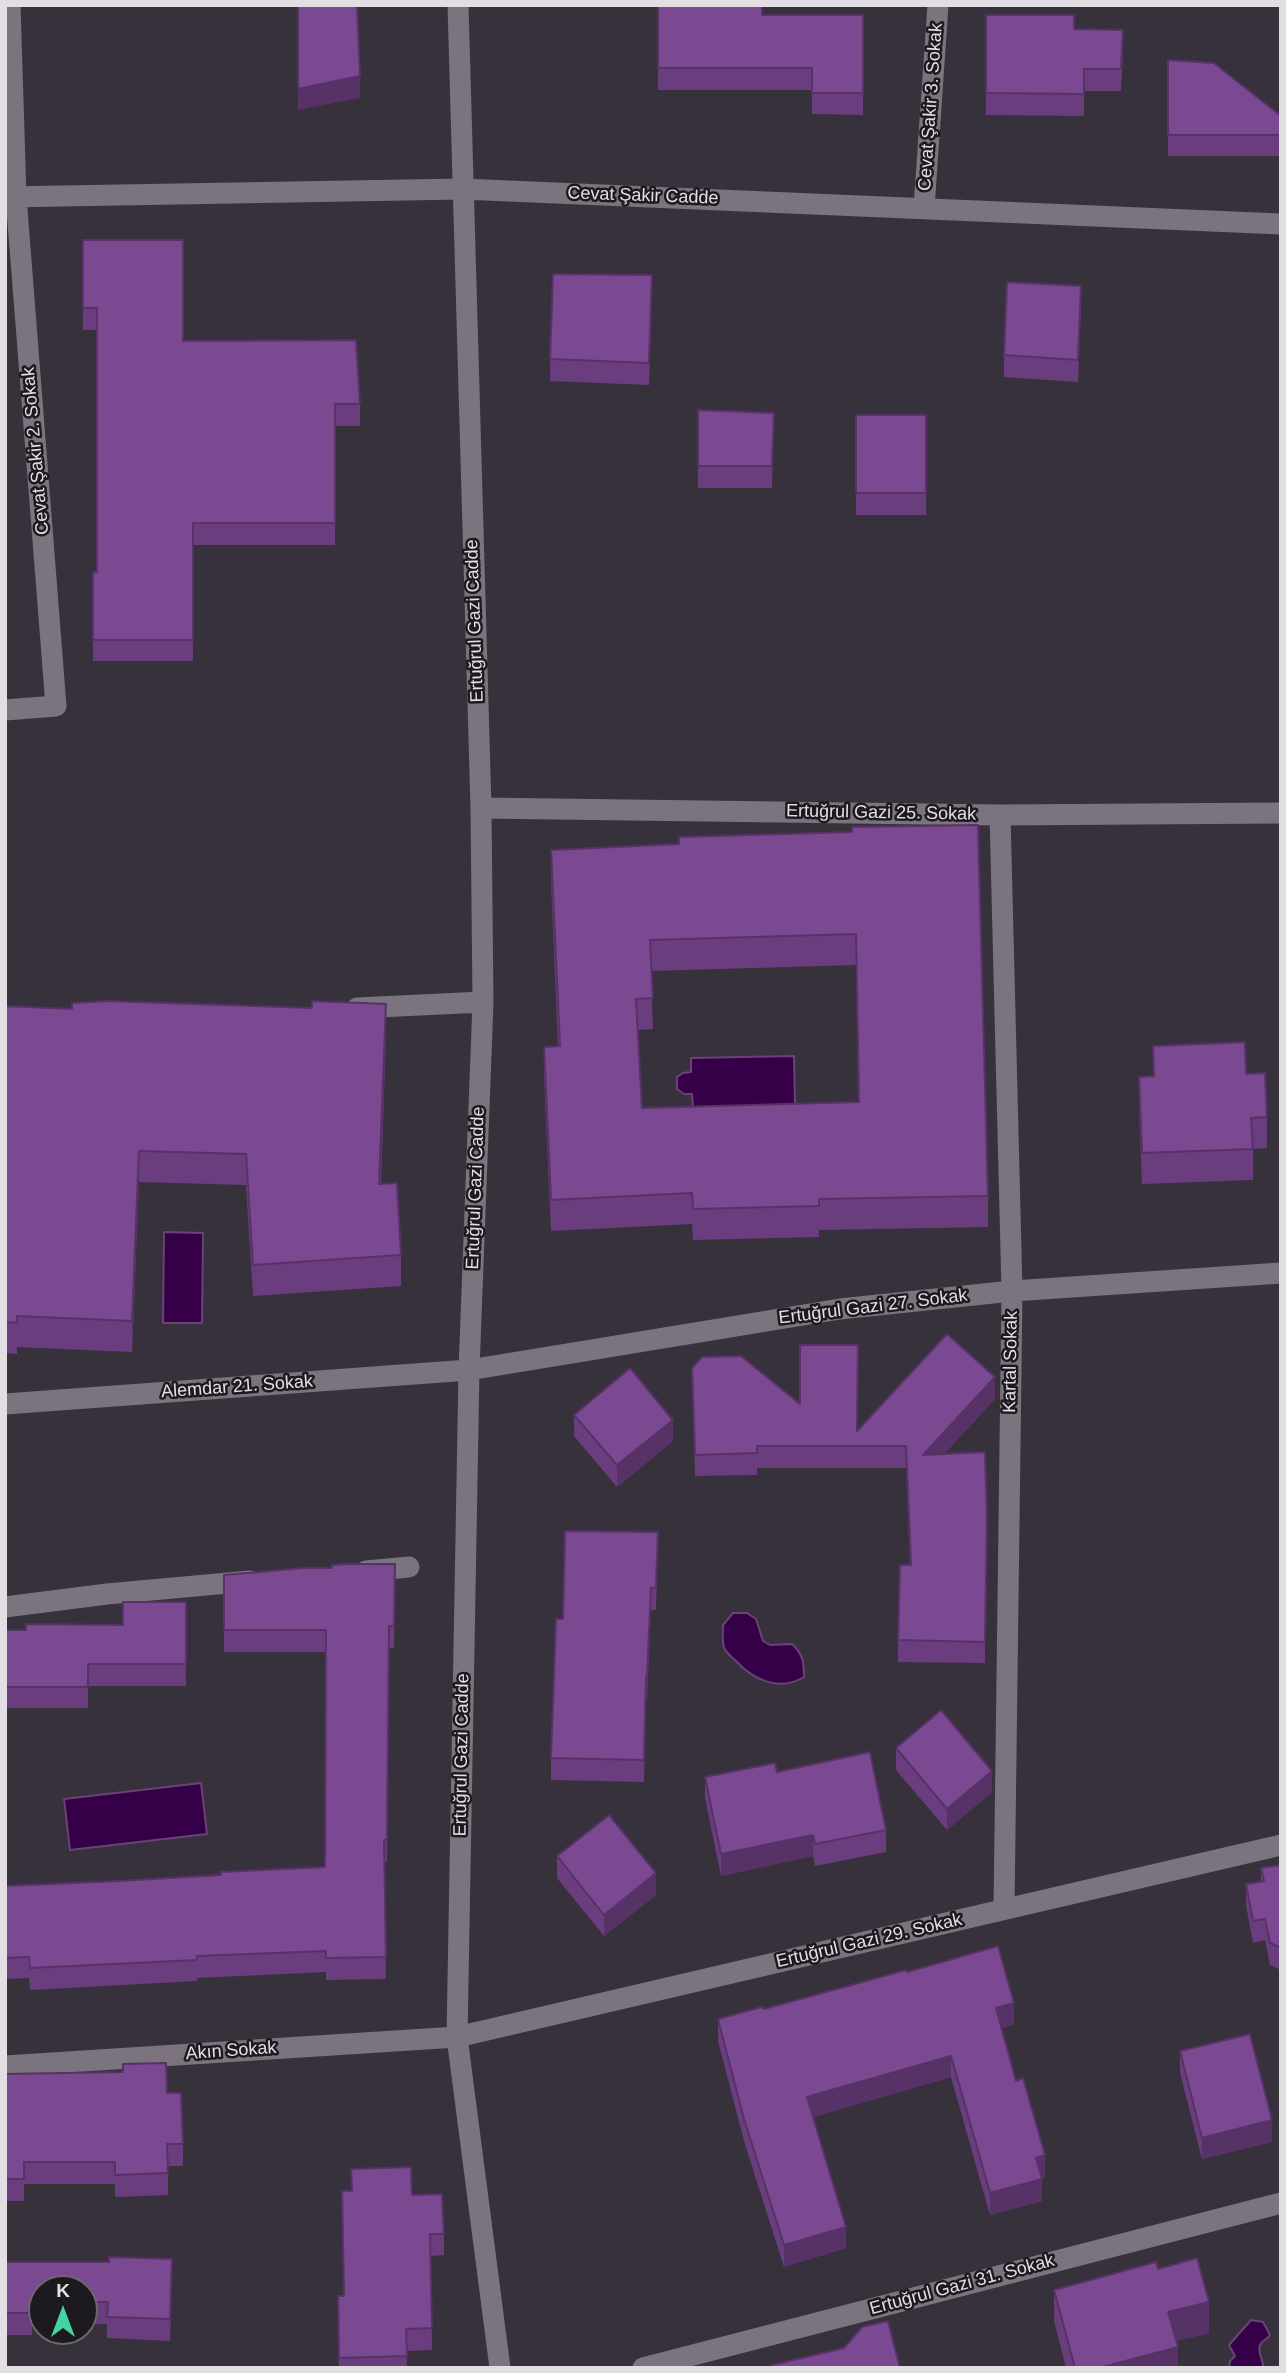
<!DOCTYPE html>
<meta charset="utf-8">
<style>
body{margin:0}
#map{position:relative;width:1286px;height:2373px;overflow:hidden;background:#37313b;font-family:Helvetica,sans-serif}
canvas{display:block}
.frame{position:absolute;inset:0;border:7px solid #e2dee4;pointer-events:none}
.north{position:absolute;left:28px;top:2275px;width:70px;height:70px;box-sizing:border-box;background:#1d1a1f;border:2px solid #6c686e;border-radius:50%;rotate:0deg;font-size:19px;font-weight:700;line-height:28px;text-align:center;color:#e2dee4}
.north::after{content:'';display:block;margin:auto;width:24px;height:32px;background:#44d49f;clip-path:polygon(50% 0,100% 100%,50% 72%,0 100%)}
</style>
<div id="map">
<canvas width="1286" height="2373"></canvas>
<div class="frame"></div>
<div class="north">K</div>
</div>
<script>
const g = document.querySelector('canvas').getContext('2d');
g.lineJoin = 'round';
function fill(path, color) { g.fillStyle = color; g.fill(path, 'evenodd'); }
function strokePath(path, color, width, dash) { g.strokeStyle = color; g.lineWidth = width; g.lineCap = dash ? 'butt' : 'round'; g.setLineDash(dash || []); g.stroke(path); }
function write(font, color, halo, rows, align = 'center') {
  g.font = font + ' Helvetica,sans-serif'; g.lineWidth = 5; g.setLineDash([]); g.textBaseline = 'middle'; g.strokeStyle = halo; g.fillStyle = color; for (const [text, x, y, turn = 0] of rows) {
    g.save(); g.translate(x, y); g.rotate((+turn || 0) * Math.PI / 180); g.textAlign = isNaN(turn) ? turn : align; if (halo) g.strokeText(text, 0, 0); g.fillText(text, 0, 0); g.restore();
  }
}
const water = new Path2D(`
 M794,1056l1,51 -102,2 -1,-15h-8l-7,-5v-12l6,-4 8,-1v-14z
 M164,1232l39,1 -1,90h-39z
 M733,1613h14l9,6 7,22 7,4 22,-1c11,10 12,18 12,33 -25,15 -51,3 -69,-17 -3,-3 -10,-8 -11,-13 -2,-5 -1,-15 -1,-22z
 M201,1783l6,51 -137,16 -6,-51z
 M1251,2320l12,2 7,13c-2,3 -5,5 -8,7 -7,8 2,18 1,26h-34l1,-7 5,-5 -6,-11z`);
fill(water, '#350048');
strokePath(water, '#694377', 2);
strokePath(new Path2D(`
 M458,5l23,803 2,194 -14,368 -12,667 43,331
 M5,197l457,-8 819,35
 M924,208l14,-203
 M5,710l51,-4 -40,-509 -6,-192
 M481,808l519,7 281,-2
 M1000,815l12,476 -8,618
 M357,1008l126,-6
 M5,1404l464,-34 371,-61 172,-18 269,-18
 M366,1571l43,-4
 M5,1607l102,-13 143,-13
 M5,2066l452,-29 824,-192
 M643,2368l638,-165`), '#7b737e', 21);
fill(new Path2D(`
 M658,5l104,10h101v100l-51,-1v-24h-154z
 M986,15l88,14 49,23 -2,39h-37v25l-98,-1z
 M1168,60l113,57v39h-113z
 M83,240l100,101 177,63v22h-25v119h-142v116h-100v-89h4v-242h-14z
 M652,297l-3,88 -99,-4v-22z
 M1081,307l-3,75 -74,-5v-22z
 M698,410l76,3 -2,75h-74z
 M856,415h70v100h-70z
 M852,832l136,364v31l-169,3v7l-126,3 -1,-16 -141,7 -7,-154v-30l14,-1 -7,-165v-31l128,-6zM856,965l2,137 -216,6 -4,-78 15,-1 -2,-58z
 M5,1006l381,29 -5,149 20,71v31l-148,10 -7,-111 -107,-3 -7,170 -115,-5v7l-12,-1z
 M1153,1046l93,28 21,43v31l-14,1v31l-111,4 -3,-76v-31l14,-1z
 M692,1368l108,36 57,27 138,-32 -51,55 41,-2v211l-87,-1v-22l12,-75 -4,-97h-149v7l-62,1z
 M574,1415l99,26 -56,46 -43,-51z
 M658,1532l-2,78h-5l-4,88h-1l-2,84 -93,-2v-22z
 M395,1564l-1,84h-5l-2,214h-3l2,117 -60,1v-8l-129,6v3l-167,9 -1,-12 -24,1v-93l113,-5 207,-14 1,-215h-102v-77z
 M186,1602v84h-98v22h-83v-78h21l97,-5z
 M896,1748l96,44 -45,38 -51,-60z
 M777,1772l109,58v22l-71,14 -2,-10 -92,20 -16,-78v-21z
 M557,1856l99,39 -52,41 -47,-58z
 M1281,1865v105l-11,-5 -5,-25 -12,3 -7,-38v-21l15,-3v-13z
 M907,1972l107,53 -13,3 44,149 -3,1v23l-52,14 -39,-138 -138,40 33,131 -62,19 -40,-126 -26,-100v-22l46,-10z
 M1180,2051l92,91 -70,17 -22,-86z
 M5,2074l162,19 16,51v22h-15v29l-53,2v-13h-91v17h-19z
 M351,2169l61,26 32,39v21l-13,1 1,94 -25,1v17h-68l-1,-50 5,-22 8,-105z
 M5,2262l167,18 -2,61 -63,-3v-14h-23v-35h-42v35h-10v11h-27z
 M1158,2269l51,64 -33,8 2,27h-112l-12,-47v-31z`), '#6a3e7e');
fill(new Path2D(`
 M360,76v22l-62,12v-21z
 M1081,286v21l-3,75v-22z
 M386,1004v31l-7,180v-31z
 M139,1151v31l-7,170v-31z
 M995,1377v22l-72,77v-21z
 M673,1420v21l-56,46v-22z
 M651,1588v22l-4,88v-22z
 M992,1771v21l-45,38v-21z
 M813,1835v21l-92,20v-22z
 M656,1873v22l-52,41v-21z
 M1014,2003v22l-18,5v-22z
 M951,2056v21l-144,42v-22z
 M1272,2120v22l-70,17v-21z
 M1045,2155v22l-9,2v-21z
 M1042,2179v22l-52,14v-22z
 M846,2227v21l-62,19v-22z
 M1209,2302v31l-41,10v-31z
 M1178,2347v21h-79z`), '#563266');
const building = new Path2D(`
 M298,5h59l3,71 -62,13z
 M658,5h104v10h101v78h-51v-25h-154z
 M986,15h88v14l49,1 -2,39h-37v25l-98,-1z
 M1168,60l46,3 67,53v19h-113z
 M83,240h100v101l173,-1 4,64h-25v119h-142v117h-100v-68h4v-264h-14z
 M553,274l99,1 -3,88 -99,-4z
 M1007,282l74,4 -3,74 -74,-5z
 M698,410l76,3 -2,53h-74z
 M856,415h70v78h-70z
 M978,825l10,371 -169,3v7l-126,3 -1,-16 -141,7 -7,-153 16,-1 -9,-196 128,-6v-7l173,-5v-5zM856,934l3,168 -217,6 -6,-109 17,-1 -3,-58z
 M109,1001l203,7v-7l74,3 -7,180 18,-1 4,72 -148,10 -7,-111 -107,-3 -7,170 -115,-5v7l-12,-1v-316l67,3v-6z
 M1245,1042l1,32 19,-1 2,44 -16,1 2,31 -111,4 -3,-76 15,-1 -1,-30z
 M947,1334l48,43 -72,78 62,-3 2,64 -2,126 -87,-2 2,-75h11l-5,-119h-149v7l-62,2 -3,-87 10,-11 39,-1 59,48v-59h58l-1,86z
 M630,1368l43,52 -56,45 -43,-50z
 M565,1531l93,1 -2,56h-5l-4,88h-1l-2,84 -93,-2 5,-139h7z
 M348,1564h47l-1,62h-5l-2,214h-3l2,117 -60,1v-7l-129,5v4l-167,8 -1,-11 -24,1v-72l113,-5 103,-6v-3l104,-5 1,-237h-102v-55l80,-7h28v-3z
 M123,1602h63v62h-98v23h-83v-57h21v-6l97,1z
 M941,1710l51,61 -45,38 -51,-61z
 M870,1752l16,78 -71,14 -2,-9 -92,19 -16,-77 70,-14 2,9z
 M609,1815l47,58 -52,42 -47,-59z
 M1281,1865v83l-11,-5 -5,-24 -12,2 -7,-37 18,-3 -3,-13z
 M998,1946l16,57 -18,5 20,73 7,-3 22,77 -9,3 6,21 -52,14 -39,-137 -144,41 39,130 -62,18 -40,-126 -26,-100 44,-12 2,2 142,-39 1,2z
 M1250,2034l22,86 -70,18 -22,-87z
 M166,2063l1,30h14l2,51h-16l1,29 -53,2v-13h-91v17h-19v-105l118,-2v-8z
 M411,2167l1,28 30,-1 2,40h-14l2,94 -26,1 1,27 -68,2 -1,-62h6l-2,-105h10l-1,-22z
 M109,2257l63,2 -2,60 -63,-2 1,-15h-24v-13h-42v13h-10v11h-27v-51h104z
 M1197,2258l12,44 -41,10 10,35 -79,21h-24l-21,-78 102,-28 2,7z
 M888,2321l12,47h-127l-1,-3 72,-17 18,-21z`);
fill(building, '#7b4892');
strokePath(building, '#563266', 2);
write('18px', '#e2dee4', '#1d1a1f', [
 ["Cevat Şakir 3. Sokak",931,107,-86],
 ["Cevat Şakir Cadde",643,196,2],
 ["Cevat Şakir 2. Sokak",36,451,-95],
 ["Ertuğrul Gazi Cadde",475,621,-92],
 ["Ertuğrul Gazi 25. Sokak",881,813,1],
 ["Ertuğrul Gazi Cadde",476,1188,-88],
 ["Ertuğrul Gazi 27. Sokak",873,1307,-7],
 ["Kartal Sokak",1011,1362,-89],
 ["Alemdar 21. Sokak",237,1387,-4],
 ["Ertuğrul Gazi Cadde",462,1755,-89],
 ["Ertuğrul Gazi 29. Sokak",869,1941,-13],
 ["Akın Sokak",231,2051,-4],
 ["Ertuğrul Gazi 31. Sokak",962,2285,-15]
]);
</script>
